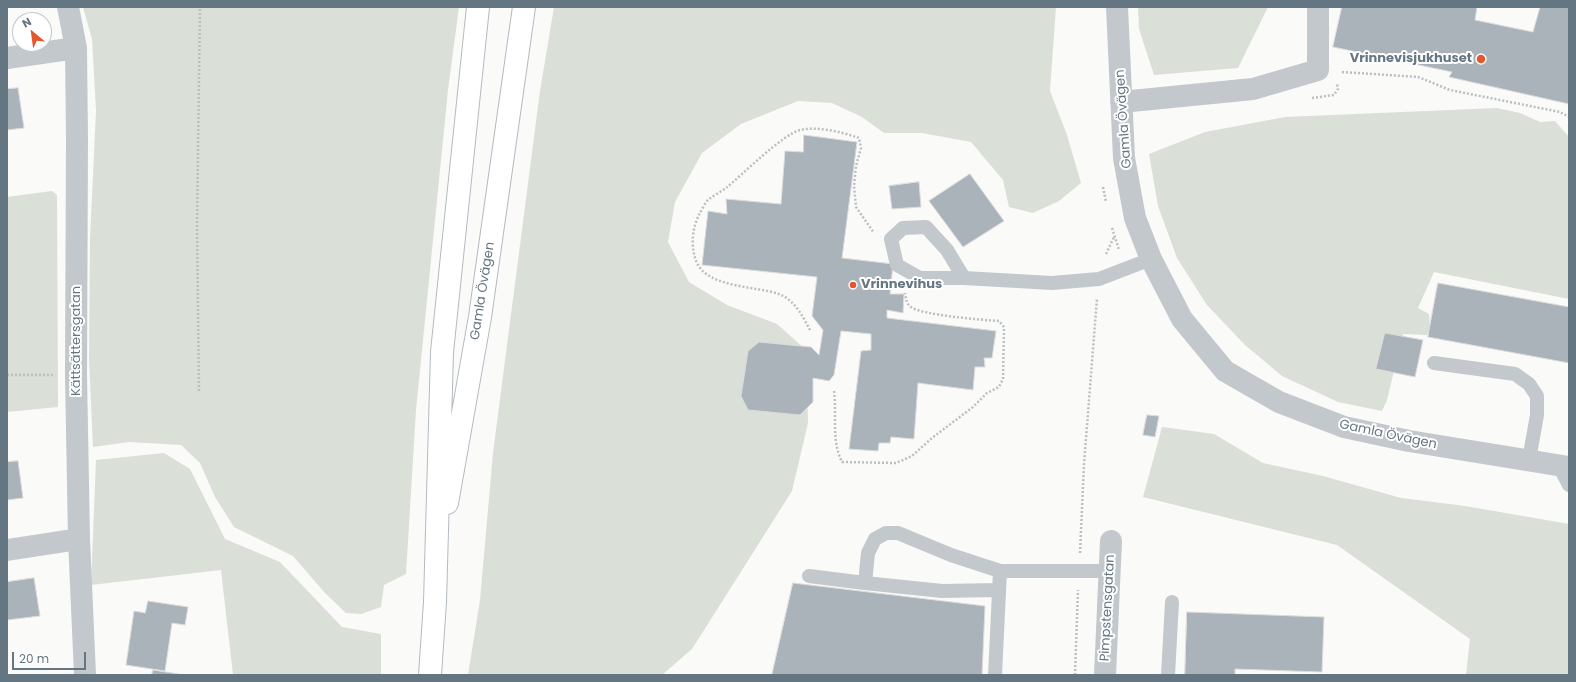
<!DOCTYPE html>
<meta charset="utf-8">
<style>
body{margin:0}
#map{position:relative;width:1576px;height:682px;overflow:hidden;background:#fafaf8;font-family:Poppins,sans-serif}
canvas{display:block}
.frame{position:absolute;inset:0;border:8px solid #657683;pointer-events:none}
.north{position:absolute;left:12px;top:12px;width:40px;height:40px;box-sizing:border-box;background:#fff;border:1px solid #c1c8cd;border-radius:50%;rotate:331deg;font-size:11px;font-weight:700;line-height:16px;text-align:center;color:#657683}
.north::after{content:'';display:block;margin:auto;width:14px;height:18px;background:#e4572e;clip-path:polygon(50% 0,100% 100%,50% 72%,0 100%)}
.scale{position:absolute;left:12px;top:652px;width:74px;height:18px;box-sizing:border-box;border:2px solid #657683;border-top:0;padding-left:5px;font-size:12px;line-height:14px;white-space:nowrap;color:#657683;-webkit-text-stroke:3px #fff;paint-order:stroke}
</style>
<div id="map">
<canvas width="1576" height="682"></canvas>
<div class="frame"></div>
<div class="north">N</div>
<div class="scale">20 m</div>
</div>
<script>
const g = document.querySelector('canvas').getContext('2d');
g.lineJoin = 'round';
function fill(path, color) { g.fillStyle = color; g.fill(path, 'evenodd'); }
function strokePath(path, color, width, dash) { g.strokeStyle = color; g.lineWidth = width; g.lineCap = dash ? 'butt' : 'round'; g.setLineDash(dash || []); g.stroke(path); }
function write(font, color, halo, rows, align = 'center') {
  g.font = font + ' Poppins,sans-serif'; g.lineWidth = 4; g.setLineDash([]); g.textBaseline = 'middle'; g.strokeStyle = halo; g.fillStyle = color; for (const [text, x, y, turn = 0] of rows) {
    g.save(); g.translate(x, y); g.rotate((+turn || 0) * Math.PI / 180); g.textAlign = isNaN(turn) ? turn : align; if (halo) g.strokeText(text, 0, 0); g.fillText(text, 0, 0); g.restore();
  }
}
fill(new Path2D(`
 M83,7h376l-11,83 -32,320 -10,164 -22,11 -3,22 -20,7 -15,-1 -21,-20 -32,-37 -59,-29 -19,-30 -15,-34 -19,-18 -52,-3 -36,5 -4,-89 1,-118 6,-130 -4,-71z
 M554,7h502l-6,84 17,44 14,48 -22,18 -26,12 -24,-6 -6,-27 -32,-38 -49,-9h-38l-22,-16 -30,-14 -34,-2 -57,23 -39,29 -27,49 -7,40 21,40 38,23 50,19 29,26 2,73 -16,68 -100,158 -30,26h-194l12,-75 13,-147 47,-362z
 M1138,7h130l-30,61 -84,7 -15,-46z
 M1497,108l23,5 20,9 15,-1 14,16v162l-135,-27 -16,36 11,6 1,15 -3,6 -24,-1 -16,66 -5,11 -44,-9 -56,-26 -37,-31 -38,-40 -30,-47 -19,-52 -9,-52 56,-22 80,-15z
 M52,191l5,4 1,212 -51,5v-215z
 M1162,427l52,7 49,29 60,13 78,22 64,8 104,18v151h-103l4,-36 -133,-94 -194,-48z
 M164,453l26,16 35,70 55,23 62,65 39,7v41h-148l-12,-105 -130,15 5,-125z`), '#dadfd7');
const building = new Path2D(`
 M1342,7h135l-2,13 58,12 7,-25h29v97l-120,-27 3,-5 -119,-25z
 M18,88l6,40 -17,2v-41z
 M804,135l53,7 -15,116 51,6 -3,30h14l-1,19 -16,-3v8l109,13 -4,27h-8l1,9h-10l-2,23 -55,-7 -4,56 -23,-2 -1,6h-11l-1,8 -29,-2 12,-98 10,-1v-16l-30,-3 -7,44 -5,6 -16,-3v24l-13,13 -52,-5 -7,-14 7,-45 11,-9 52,5 8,8 4,-25 -11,-14 5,-39 -115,-12 6,-54 19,3 -1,-15 55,5 4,-53 18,1z
 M970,174l34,47 -41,26 -34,-46z
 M919,182l2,25 -29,2 -3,-23z
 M1438,283l131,24v56l-141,-26z
 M1385,333l38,7 -8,37 -39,-8z
 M1147,415l12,1 -4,21 -12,-2z
 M18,461l5,37 -16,2v-38z
 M34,578l6,38 -33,4v-38z
 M793,583l192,23 -3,69h-210z
 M148,601l40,6 -3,18 -13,-2 -7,48 -39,-6 8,-54 11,2z
 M1187,612l137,5 -2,55 -87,-3v6h-50z
 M153,670l32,5h-33z`);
fill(building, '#aab3b9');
strokePath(building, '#dcdcda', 1);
const secondary = new Path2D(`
 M447,503l33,-186 44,-310
 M430,675l5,-73 7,-250 36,-345`);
strokePath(secondary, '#b3babf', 24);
strokePath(new Path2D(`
 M1342,72l76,5 32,13 110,22 9,5
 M1312,98l22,-3 4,-6 -1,-5
 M1103,187l3,15
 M1112,228l7,22
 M1106,254l8,-17
 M810,330c-7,-13 -15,-30 -31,-36 -23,-8 -70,-6 -82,-31 -7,-15 -5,-36 3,-50 2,-4 5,-10 8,-13 5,-4 12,-8 18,-12 16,-13 56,-53 74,-58 18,-4 42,2 59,8l2,10 -5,18 -2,20 2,21 18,26
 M7,375h46
 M199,391l-2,-166 3,-218
 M834,391c3,24 -3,49 8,71l54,1 16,-7 20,-18 41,-31 14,-14 12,-6 4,-8 1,-52 -5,-6c-16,-1 -78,-6 -88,-14 -5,-4 -5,-8 -6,-14
 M1080,553l4,-89 13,-166
 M1075,675l3,-85`), '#bbbfc2', 2.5, [2, 2]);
strokePath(new Path2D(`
 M964,278h-44l-23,-13 -6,-26 12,-11 23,-1 21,23 17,28 88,5 47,-4 52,-20
 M1434,363l81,11 14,10 8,12v19l-8,45
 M1559,466l10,19
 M809,576l56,7
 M998,590l-56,1 -77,-8 3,-30 7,-14 11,-6h12l53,22 49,16
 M995,675l5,-104h109
 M1168,675l4,-73`), '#c3c8cc', 14);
strokePath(new Path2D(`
 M68,7l8,41 1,91 -1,236 3,164 6,136
 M1117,7l7,151 11,60 16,41 31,60 43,52 54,31 65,25 65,14 160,26
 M7,58l69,-10
 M1121,102l132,-13 65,-19v-63
 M7,550l72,-11
 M1105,675l6,-134`), '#c3c8cc', 22);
strokePath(secondary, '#fff', 22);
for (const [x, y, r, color] of [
 [1481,59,5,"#e4572e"],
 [853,285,4,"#e4572e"]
]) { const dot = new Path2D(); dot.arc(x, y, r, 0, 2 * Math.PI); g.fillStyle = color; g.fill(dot); strokePath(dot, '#fff', 1.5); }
write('bold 13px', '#657683', '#fff', [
 ["Vrinnevisjukhuset",1472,59],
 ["Vrinnevihus",861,285,"left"]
], 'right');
write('13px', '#657683', '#fff', [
 ["Gamla Övägen",1124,119,-94],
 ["Gamla Övägen",483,291,-81],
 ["Kättsättersgatan",77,341,-90],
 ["Gamla Övägen",1388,435,12],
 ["Pimpstensgatan",1108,608,-87]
]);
</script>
